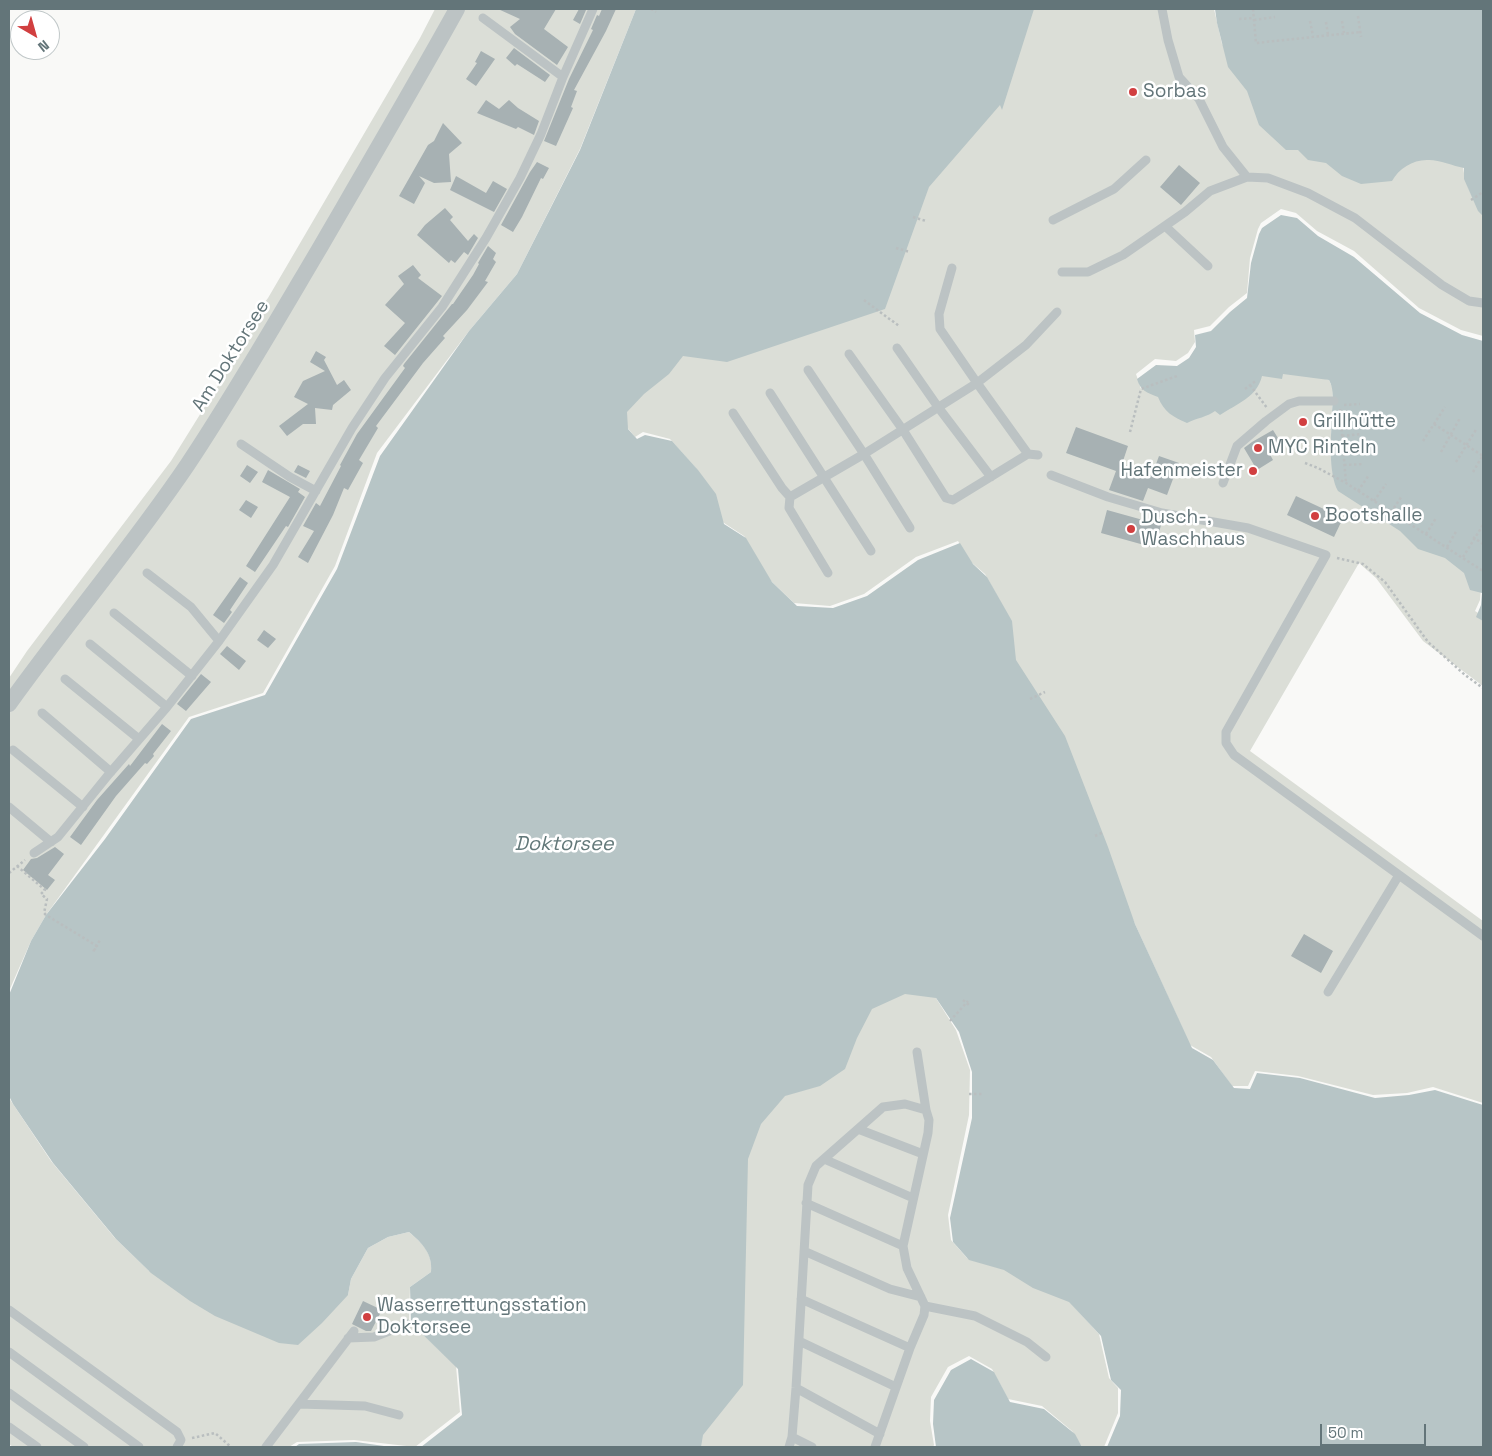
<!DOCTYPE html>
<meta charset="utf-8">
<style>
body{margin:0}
#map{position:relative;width:1492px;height:1456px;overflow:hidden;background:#f9f9f7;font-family:"Space Grotesk",sans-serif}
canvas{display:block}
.frame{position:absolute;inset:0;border:10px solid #637579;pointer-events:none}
.north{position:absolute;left:10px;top:10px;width:50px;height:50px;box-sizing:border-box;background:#fff;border:1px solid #c1c8c9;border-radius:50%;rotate:142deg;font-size:14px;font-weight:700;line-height:20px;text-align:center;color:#637579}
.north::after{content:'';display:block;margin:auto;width:18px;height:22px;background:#d13f40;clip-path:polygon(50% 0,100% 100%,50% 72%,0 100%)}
.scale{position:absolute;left:1320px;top:1424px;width:106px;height:22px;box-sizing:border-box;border:2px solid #637579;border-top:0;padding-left:6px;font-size:15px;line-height:18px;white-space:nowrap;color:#637579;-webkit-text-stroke:4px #fff;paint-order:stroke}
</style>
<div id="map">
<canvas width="1492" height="1456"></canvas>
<div class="frame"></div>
<div class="north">N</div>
<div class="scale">50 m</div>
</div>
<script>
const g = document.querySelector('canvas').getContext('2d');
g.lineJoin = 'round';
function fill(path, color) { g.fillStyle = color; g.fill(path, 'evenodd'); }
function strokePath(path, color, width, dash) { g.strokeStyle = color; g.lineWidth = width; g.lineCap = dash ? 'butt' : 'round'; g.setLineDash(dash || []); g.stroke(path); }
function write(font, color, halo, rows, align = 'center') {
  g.font = font + ' "Space Grotesk",sans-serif'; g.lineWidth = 5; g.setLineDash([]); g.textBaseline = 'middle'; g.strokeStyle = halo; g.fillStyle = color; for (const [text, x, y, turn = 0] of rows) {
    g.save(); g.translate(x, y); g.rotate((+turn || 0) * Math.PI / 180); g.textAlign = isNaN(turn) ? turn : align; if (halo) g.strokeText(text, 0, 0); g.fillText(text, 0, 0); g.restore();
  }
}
fill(new Path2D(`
 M435,9h201l-56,140 -63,125 -48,57 -92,122 -42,113 -72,127 -74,24 -143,198 -15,26 -22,50v-313l18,-27 144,-190 61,-98 13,-35 23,-30 152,-260z
 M1031,9h183l8,35 174,122 31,-11 36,8c0,16 9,37 20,49v124l-22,-6 -42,-22 -65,-57 -37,-20 -21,-18 -15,-4 -20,14 -3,6 -8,29 -3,35 -18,14 -19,19 -16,4 1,12 -7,11 -12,8 -21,-2 -19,15 5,15 120,-18h32l36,9 4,9 -2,42 2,44 111,78 37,34 -1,13 -5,11 8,5v70l-60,-45 -47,-63 -17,-15 -109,188 233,170v182l-50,-16 -26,6 -34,2 -75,-19 -43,-5 -7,15h-16l-21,-29 -21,-12 -176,-387 -4,-39 -25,-45 -14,-12 -13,-21 -42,16 -52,37 -34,12 -36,-3 -24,-23 -26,-44 -23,-15 -8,-29 -18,-25 -25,-28 -27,-7 -8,5 -9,-11 -1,-16 56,-57 246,-168z
 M903,992l31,3 22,35 14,40 -1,45 -21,100 3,25 16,18 35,10 65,31 32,35 10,44 9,10v25l-14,34h-22l-10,-16 -30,-25 -34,-7 -16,-30 -23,-13 -21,11 -17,30 -1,24 4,24 -1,2h-235l48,-290 13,-35 111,-115z
 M9,1098l42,63 63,76 35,34 199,24 3,-16 17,-31 20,-11 21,-5c14,12 24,21 22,40l-21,15 -1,34 47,45 4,46 -45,35 -61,-7 -57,2 -8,5h-276l-4,-3z`), '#dbded7');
fill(new Path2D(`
 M636,9h398l-32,101 -2,-5 -71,82 -44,122 -158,53 -44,-6 -14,18 -25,20 -17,18 1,17 9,10 8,-4 27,6 26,29 18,24 8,30 22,14 26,44 25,24 36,2 34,-12 51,-36 42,-17 13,21 14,13 25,44 4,39 49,76 43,111 27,77 57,124 21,12 21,28 16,1 7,-16 43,5 75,20 34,-3 26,-5 48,15v342h-376l13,-31 1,-26 -10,-10 -10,-44 -32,-34 -36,-14 -29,-18 -35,-10 -16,-18 -3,-24 22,-100v-46l-13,-40 -23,-34 -31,-4 -33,15 -15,29 -12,31 -25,17 -35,10 -24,28 -13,35 -5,226 -40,50 -2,12h-280l41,-32 -4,-46 -47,-46 -1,-36 21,-15c2,-18 -9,-29 -22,-40l-21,5 -20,11 -17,31 -3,16 -26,28 -24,22 -19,-2 -64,-27 -25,-15 -39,-28 -35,-34 -63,-76 -40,-59 -4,-8v-101l22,-54 15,-26 59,-76 86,-120 74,-24 72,-126 43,-113 89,-125 48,-57 63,-124z
 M1215,9h268v207l-5,-5 -14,-32v-11c-11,-2 -24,-8 -35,-8 -15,-1 -30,8 -37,21l-31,3 -19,-8 -16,-13 -18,-3 -10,-10h-12l-27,-25 -12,-34 -19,-24 -11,-44z
 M1281,215l16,3 21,18 36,21 66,56 42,22 21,6v280l-7,-4 5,-12 1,-12 -12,-3 -6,-17 -19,-15 -27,-9 -18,-18 -62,-40c-10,-18 -7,-55 -6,-76 0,-11 3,-25 -3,-35l-46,-6 -1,5 -20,-3c-5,21 -25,28 -42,39l-5,-4c-8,6 -18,7 -28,12 -14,-6 -23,-11 -29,-26 -11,-4 -18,-7 -21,-18l19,-14 21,1 12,-8 7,-11 -1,-12 16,-4 19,-19 17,-14 4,-35 8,-29 3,-6z
 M971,1359l23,13 16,30 34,7 31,25 7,13h-146l-3,-23 1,-24 17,-30z
 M356,1442l35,5h-96l4,-3z`), '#b7c5c6');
fill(new Path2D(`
 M498,9h58l-12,20 24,18 -11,18 -42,-31 -5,-7 10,-8z
 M579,9l7,1 -6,14 -7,-4z
 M602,9h14l-10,22 -32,59 3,1 -6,16 2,1 -17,38 -12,-5 25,-62 24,-49 -2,-1 6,-14 2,1z
 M514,48l36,27 -5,7 -28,-18 -2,2 -9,-8z
 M481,51l14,8 -19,27 -10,-7 11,-16 -2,-1z
 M486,100l13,9 10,-9 9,8 21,13 -5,14 -16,-8 -2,2 -39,-16z
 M443,123l19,20 -13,11 2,28 -17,1 -15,-7 6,7 -11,21 -15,-8 29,-51 6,-4z
 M537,162l12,6 -6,11 -2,-1 -19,39 -9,15 -12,-7 29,-53z
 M1179,165l21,18 -19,22 -21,-18z
 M456,176l30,17 7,-12 14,8 -13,23 -44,-22z
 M445,208l8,9 -3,3 18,21 6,-7 4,4 -10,17 -4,-3 -9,11 -4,-3 -2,3 -32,-28 8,-10z
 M488,246l8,7 -3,6 3,3 -11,19 3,1 -21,28 -24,26 2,2 -22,25 -47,63 2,2 -19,32 4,3 -15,27 -4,-2 -11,27 -25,48 -10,-6 16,-26 -11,-5 13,-23 4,3 21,-40 -1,-1 17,-31 48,-66 -2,-2 1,-2 48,-60h1l20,-29 6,-11 -1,-1z
 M413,265l8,10 -3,3 24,18 -47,59 -11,-9 21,-23 -20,-18 19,-21 -6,-8z
 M316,351l10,6 -2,3 13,25 7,-5 7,10 -18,15 -1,5 -17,-2 1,16h-13l-16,12 -8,-10 29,-22 -14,-7 9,-16 22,-10 -15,-9z
 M1076,427l52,19 -6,18 30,11 7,-19 20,7 -12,32 -19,-7 -5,13 -34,-11 7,-19 -50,-18z
 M1273,430l8,13 -13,8 5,9 -16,10 -13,-22 8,-6z
 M247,465l11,7 -8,11 -10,-7z
 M298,465l12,6 -4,7 -12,-6z
 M268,470l32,19 -2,3 7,5 -17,30 -2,-1 -31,46 -9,-6 44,-69 -28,-15z
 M1296,496l47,22 -9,19 -47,-22z
 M246,500l12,7 -7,11 -12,-8z
 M1107,510l54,15 -6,23 -54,-15z
 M240,577l8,6 -18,27 2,2 -8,11 -11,-8z
 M264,630l12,9 -8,9 -11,-8z
 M227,646l19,15 -7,9 -19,-16z
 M201,674l10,8 -25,29 -9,-7z
 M162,724l9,7 -18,23 1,2 -7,8 -2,-1 -29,33 -35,49 -11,-8 27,-37 32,-36 1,2z
 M55,847l9,7 -16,21 7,5 -8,10 -24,-20 8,-11 6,-1z
 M1304,934l29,17 -12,22 -30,-17z
 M363,1301l19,9 -11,21h-5l-14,-7z`), '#a7b1b3');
strokePath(new Path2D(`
 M651,9l5,3
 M1253,9l3,34 104,-11
 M1358,16l3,21
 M1239,19l15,-1
 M1254,20l21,-3
 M1310,21l3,15
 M1342,21l2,12
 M1326,22l2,13
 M1471,200l12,-8
 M913,217l13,4
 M896,248l14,4
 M864,300l35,26
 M242,347l7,-18 12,-13
 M1250,385l17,23
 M1245,389l12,-9
 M1344,405l16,-1
 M1340,409l6,74
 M1341,420l19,-1
 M1434,424l49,32
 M1130,432l11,-43 36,-13
 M1342,436l19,-2
 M1423,441l22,-34
 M1343,450l19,-2
 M1441,452l19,-34
 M1456,462l21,-34
 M1305,463l13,5 28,15 137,88
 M1344,465l20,-1
 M1473,472l10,-17
 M1358,491l11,-16
 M1374,501l12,-17
 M1391,512l11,-16
 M1407,522l11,-16
 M1426,534l10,-16
 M1473,537l10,7
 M1447,547l10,-17
 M1463,557l20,-32
 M1337,558l26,6 22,18 43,60 37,33 18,13
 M1030,699l15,-7
 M1095,836l9,-4
 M17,866l28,24 -4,4 6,5 -3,14 2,2 51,31 -4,6 7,-12
 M9,873l16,-13
 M963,1000l6,5
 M950,1021l18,-20
 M969,1094h13
 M405,1304l36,1v-9
 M192,1438l23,-5 16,14`), '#b9bebf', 2.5, [2.5, 2.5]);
strokePath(new Path2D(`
 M1162,9l6,31 11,37 20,22 24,48 24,30
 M483,18l80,59
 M1053,220l61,-31 32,-29
 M1165,226l43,40
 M952,268l-13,46 1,15 37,54 51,71 10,1
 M1062,272h26l35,-17 62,-43 25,-21 37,-14 21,1 40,15 47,25 87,67 27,16 14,2
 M897,348l41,59 53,70
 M849,354l54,76 43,68 7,2 75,-46
 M808,370l56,84 46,74
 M770,393l101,158
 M733,413l49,75 8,9 -1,11 39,65
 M241,444l49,33 26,14
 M1051,475l57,22 54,16 86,15 78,27 -100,177v11l8,12 165,120 -71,117
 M1223,483l14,-37 29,-25 23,-17 10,-3h35
 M790,497l74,-43 113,-71 49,-38 31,-33
 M147,573l44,34 28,34
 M114,613l78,63
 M90,644l77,63
 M65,679l74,60
 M42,713l69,59
 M13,750l70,57
 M9,807l42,35
 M34,853l24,-16 51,-63 58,-67 52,-66 54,-76 79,-137 33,-50 57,-71 44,-69 34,-60 21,-44 22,-57 30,-68
 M1399,875l84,61
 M917,1052l9,58
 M858,1129l65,25
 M824,1159l89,39
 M806,1203l97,43
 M804,1251l86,38 31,8
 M801,1299l109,49
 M925,1306l50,10 52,26 19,15
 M9,1310l168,122 4,8 -4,7
 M348,1338l26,-1 33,-13
 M799,1341l97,46
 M9,1352l130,95
 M796,1388l84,46
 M9,1393l75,54
 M299,1404l66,2 34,9
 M9,1427l28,20
 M792,1437l20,10
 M266,1447l88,-116
 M789,1447l3,-10 4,-49 12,-203 8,-19 67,-59 22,-3 21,6 3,10 -1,13 -25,113 4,22 18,38 -1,9 -14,33 -35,99`), '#bcc3c4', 9);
strokePath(new Path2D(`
 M9,704c58,-81 123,-157 179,-240 46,-69 88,-142 130,-213 47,-81 94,-161 139,-242`), '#bcc3c4', 16);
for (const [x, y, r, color] of [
 [1133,92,5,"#d13f40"],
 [1303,422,5,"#d13f40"],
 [1258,448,5,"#d13f40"],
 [1253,471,5,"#d13f40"],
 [1315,516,5,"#d13f40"],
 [1131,529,5,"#d13f40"],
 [367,1317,5,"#d13f40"]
]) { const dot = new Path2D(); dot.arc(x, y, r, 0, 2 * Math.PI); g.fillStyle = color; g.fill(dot); strokePath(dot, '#fff', 2); }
write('19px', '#637579', '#fff', [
 ["Sorbas",1143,92],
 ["Grillhütte",1313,422],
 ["MYC Rinteln",1268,448],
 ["Hafenmeister",1243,471,"right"],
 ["Bootshalle",1325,516],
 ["Dusch-,",1141,518],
 ["Waschhaus",1141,540],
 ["Wasserrettungsstation",377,1306],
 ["Doktorsee",377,1328]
], 'left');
write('19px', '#637579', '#fff', [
 ["Am Doktorsee",231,356,-58]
]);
write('italic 20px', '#627879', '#fff', [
 ["Doktorsee",564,845]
]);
</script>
